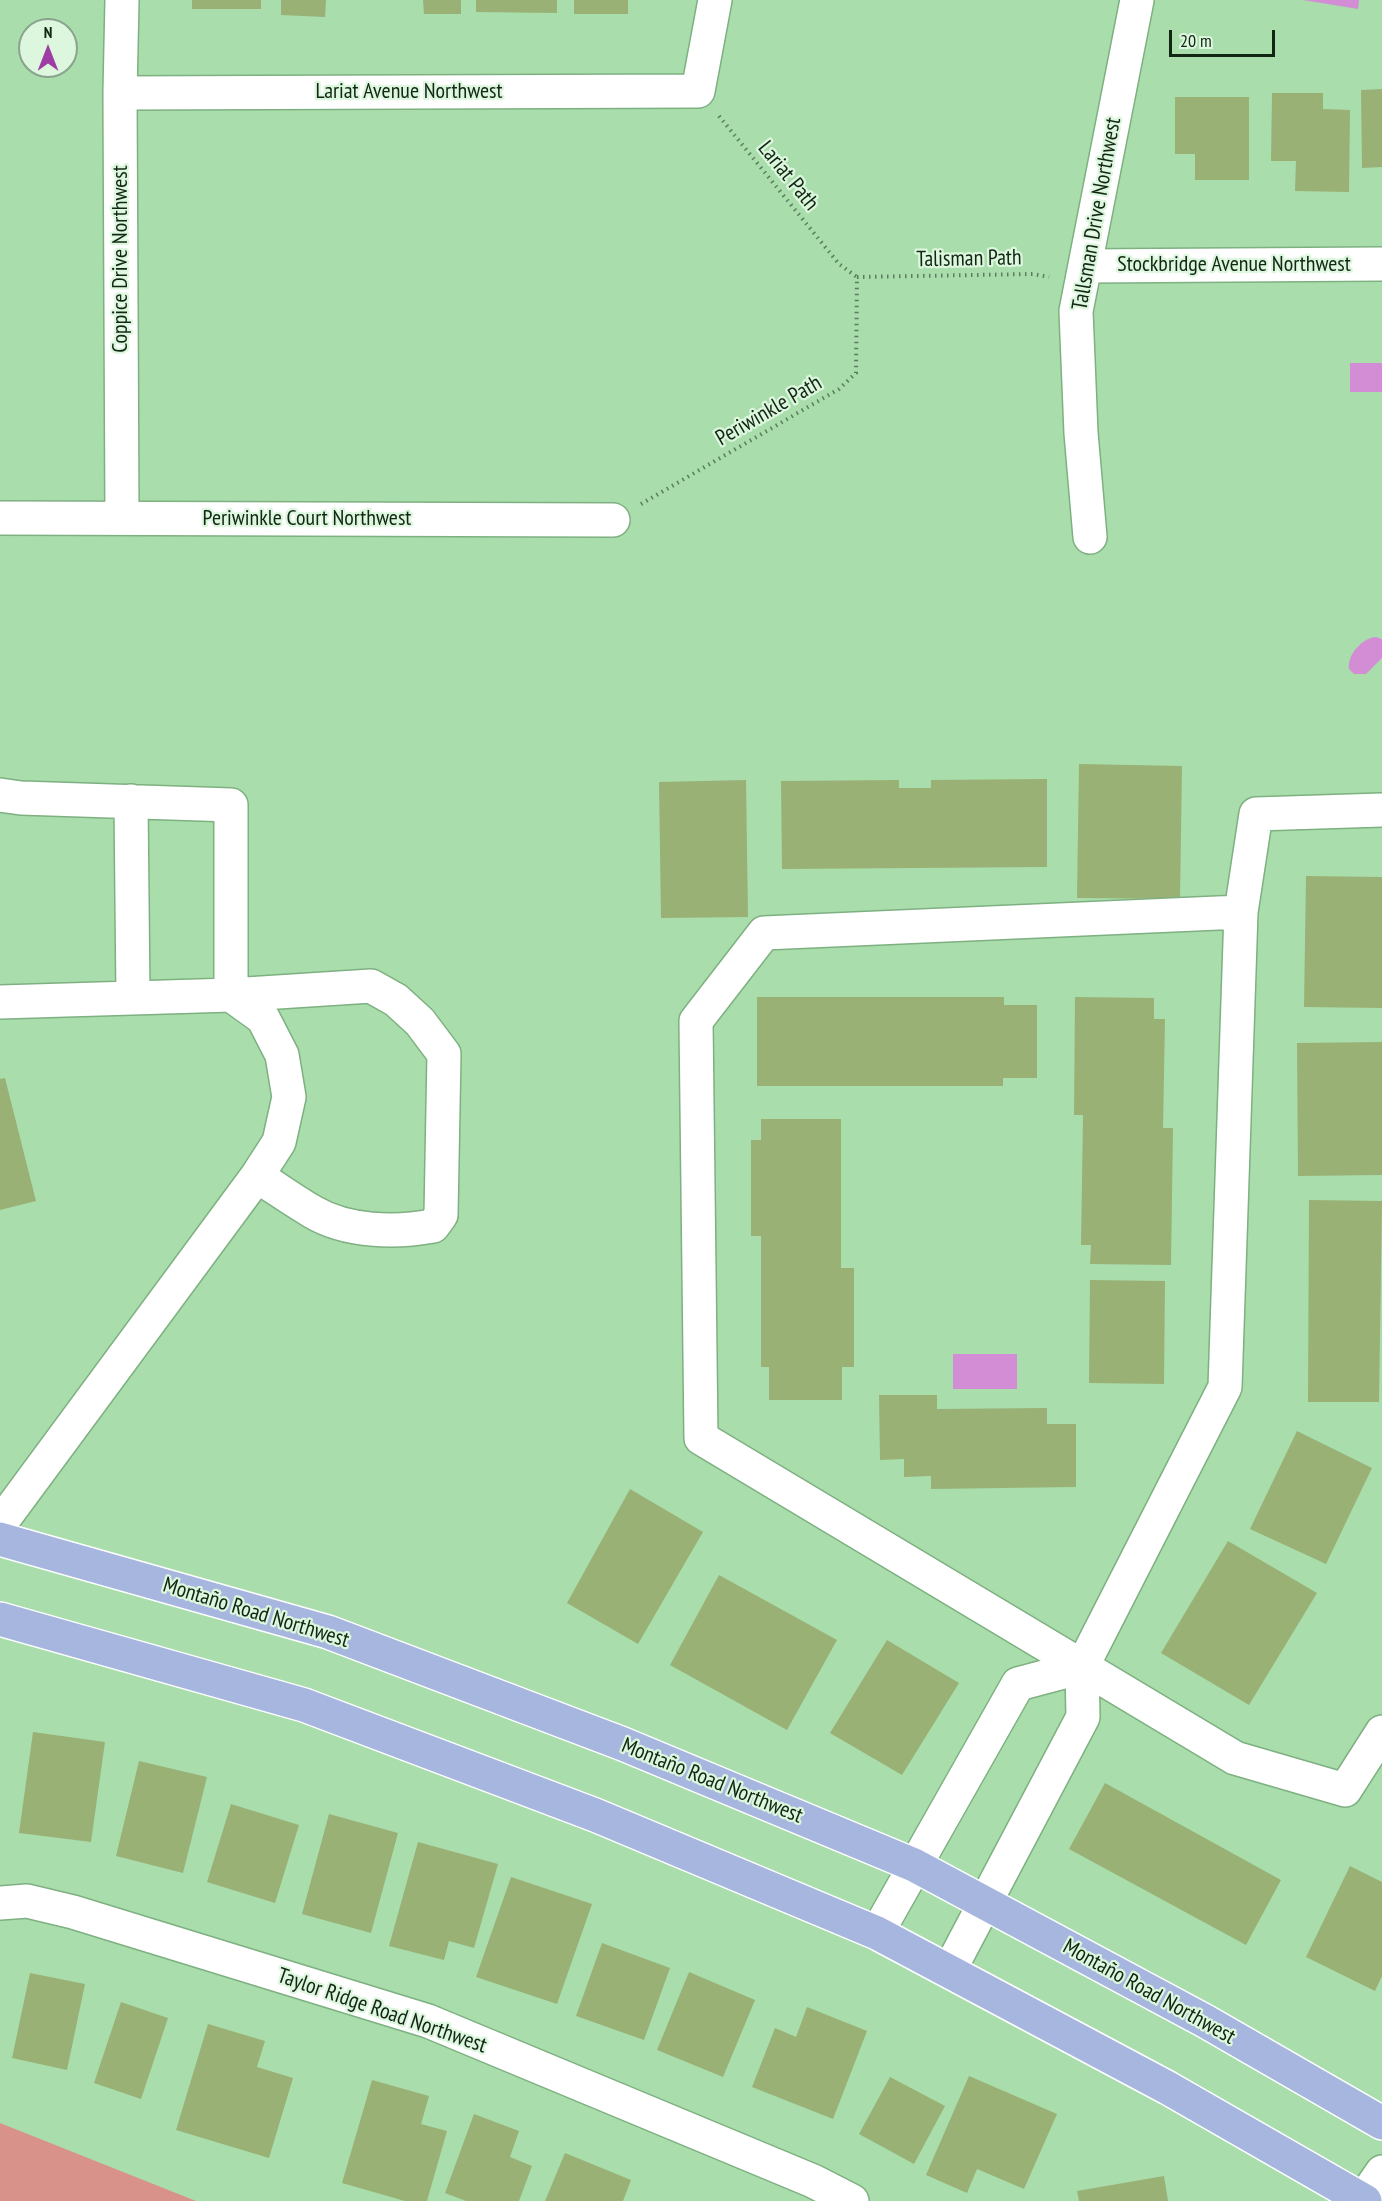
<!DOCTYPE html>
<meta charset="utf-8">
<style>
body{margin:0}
#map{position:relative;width:1382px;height:2201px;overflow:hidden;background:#a9ddac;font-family:"PT Sans Narrow",sans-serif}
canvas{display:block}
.north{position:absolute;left:18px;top:18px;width:60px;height:60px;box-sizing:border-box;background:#dcf7dd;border:2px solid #8ba38d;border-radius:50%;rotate:0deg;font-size:16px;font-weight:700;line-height:24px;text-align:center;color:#122614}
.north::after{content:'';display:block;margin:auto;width:21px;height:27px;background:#a03da4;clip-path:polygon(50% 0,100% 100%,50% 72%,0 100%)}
.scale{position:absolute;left:1169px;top:30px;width:106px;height:27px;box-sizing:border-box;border:3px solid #122614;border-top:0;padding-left:8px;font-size:18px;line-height:21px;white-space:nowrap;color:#122614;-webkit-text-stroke:4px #dcf7dd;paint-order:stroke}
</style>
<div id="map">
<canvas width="1382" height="2201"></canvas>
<div class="north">N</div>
<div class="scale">20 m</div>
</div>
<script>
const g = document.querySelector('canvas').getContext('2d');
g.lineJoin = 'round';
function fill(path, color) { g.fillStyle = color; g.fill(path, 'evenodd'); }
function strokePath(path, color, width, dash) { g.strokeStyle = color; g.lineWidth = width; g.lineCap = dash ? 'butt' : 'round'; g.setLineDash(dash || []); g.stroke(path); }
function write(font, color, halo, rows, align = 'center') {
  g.font = font + ' "PT Sans Narrow",sans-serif'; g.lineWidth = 4.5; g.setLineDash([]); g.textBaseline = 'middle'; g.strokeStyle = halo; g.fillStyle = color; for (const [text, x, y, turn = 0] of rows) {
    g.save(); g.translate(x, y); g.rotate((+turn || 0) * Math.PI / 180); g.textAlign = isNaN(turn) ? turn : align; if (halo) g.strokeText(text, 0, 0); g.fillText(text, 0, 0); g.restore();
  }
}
fill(new Path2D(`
 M0,2123l196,78h-196z`), '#d8928a');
fill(new Path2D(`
 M1303,0h56l-1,9z
 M1350,363h32v29h-32z
 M1376,637l6,2v19l-16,16h-12l-5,-5c-2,-14 13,-31 27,-32z
 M953,1354h64v35h-64z`), '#d38dd5');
fill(new Path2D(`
 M192,0h69v9h-69z
 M281,0h45l-1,17 -44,-2z
 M423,0h38v14h-37z
 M476,0h81v13l-81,-1z
 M574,0h54v14h-54z
 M1382,89v78l-20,1 -1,-78z
 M1272,93h51v16l27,1 -1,82 -54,-1 1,-30h-25z
 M1175,97h74v83h-54v-26h-20z
 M1079,764l103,2 -2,133 -103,-1z
 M1047,779v88l-265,2 -1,-88 118,-1v8h32v-8z
 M746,780l2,137 -87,1 -2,-136z
 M1306,876l76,1v131l-78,-1z
 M757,997h247v8h33v73h-34v8h-246z
 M1075,997l79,1v21h11l-2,109h10l-2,137 -81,-1 1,-19h-10l2,-130h-9z
 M1382,1042v133l-84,1 -1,-133z
 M5,1078l31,123 -36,9v-131z
 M761,1119h80v149h13v99h-12v33h-73v-33h-8v-131h-10v-96h10z
 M1309,1200l73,1 -3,201h-71z
 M1090,1280l75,1 -1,103 -75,-1z
 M879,1395h58v14l110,-1v16h29v63l-145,2v-13l-27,1v-18l-24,1z
 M1297,1431l75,37 -46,96 -76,-35z
 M630,1489l73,43 -65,112 -71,-41z
 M1228,1541l89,52 -68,112 -88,-52z
 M719,1575l118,65 -50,90 -117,-65z
 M887,1640l72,43 -57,92 -72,-42z
 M33,1732l72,10 -14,100 -72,-9z
 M139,1761l68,16 -24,96 -67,-17z
 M1105,1783l176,97 -35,65 -177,-96z
 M231,1804l68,21 -24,78 -68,-21z
 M329,1814l69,19 -27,100 -69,-19z
 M418,1842l80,22 -24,84 -25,-7 -5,19 -55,-14z
 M1350,1866l32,16v94l-7,15 -69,-34z
 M511,1877l81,27 -35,100 -81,-27z
 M602,1943l68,25 -26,72 -68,-24z
 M689,1972l66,28 -32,77 -66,-27z
 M30,1973l55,11 -18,86 -55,-12z
 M121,2002l47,16 -27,81 -47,-16z
 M807,2007l60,24 -34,88 -81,-32 23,-59 21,9z
 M208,2024l57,17 -8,26 36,11 -24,80 -93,-28z
 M969,2076l88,38 -33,75 -47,-20 -10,24 -41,-18z
 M890,2077l55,29 -31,58 -55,-30z
 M372,2080l57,16 -8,28 26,7 -20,70h-22l-63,-18z
 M474,2114l45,17 -9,26 22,9 -13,35h-53l-21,-8z
 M565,2153l66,27 -8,21h-78z
 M1164,2176l4,25h-89l-2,-10z`), '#99b175');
const minor = new Path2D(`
 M122,0l-2,93 2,425
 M120,93l578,-2 17,-91
 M1085,266l297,-2
 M0,518l613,2
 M1090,537l-9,-104 -5,-122 61,-311
 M0,795l21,3 210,7v190l32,23 19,37 7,42 -10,45 -22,34 -257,348
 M131,801l2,197
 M1241,912l-477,21 -68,88 5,417 534,320 110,32 37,-58
 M0,1002l231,-7 140,-9 25,14 24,22 24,32 -3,161 -8,11c-38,7 -86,6 -120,-14 -19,-11 -37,-24 -56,-36
 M0,1903l27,-2 46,11 355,109 385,160 39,20
 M877,1933l141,-249 64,-17
 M949,1971l134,-254 -1,-50 143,-280 16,-475 15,-98 126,-4
 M1362,2201l20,-29`);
const major = new Path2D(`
 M0,1539l328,93 295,112 291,121 291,156 177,102
 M0,1619l304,86 291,110 282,118 291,155 197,113`);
strokePath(minor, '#7eb081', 36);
strokePath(major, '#fff', 36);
strokePath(new Path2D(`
 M719,116l120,148 18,13
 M857,277l176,-3 16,3
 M641,504l198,-115 17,-16 1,-96`), '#5a7e5d', 4, [1.5, 4.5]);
strokePath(minor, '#fff', 33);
strokePath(major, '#a6b6df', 33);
write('22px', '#122614', '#dcf7dd', [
 ["Lariat Avenue Northwest",409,92],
 ["Lariat Path",788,176,51],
 ["Tallsman Drive Northwest",1097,214,-80],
 ["Coppice Drive Northwest",121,259,-90],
 ["Talisman Path",969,259,-1],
 ["Stockbridge Avenue Northwest",1234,265],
 ["Periwinkle Path",769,411,-30],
 ["Periwinkle Court Northwest",307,519],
 ["Montaño Road Northwest",256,1613,17],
 ["Montaño Road Northwest",712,1781,22],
 ["Montaño Road Northwest",1149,1992,29],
 ["Taylor Ridge Road Northwest",382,2011,19]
]);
</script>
